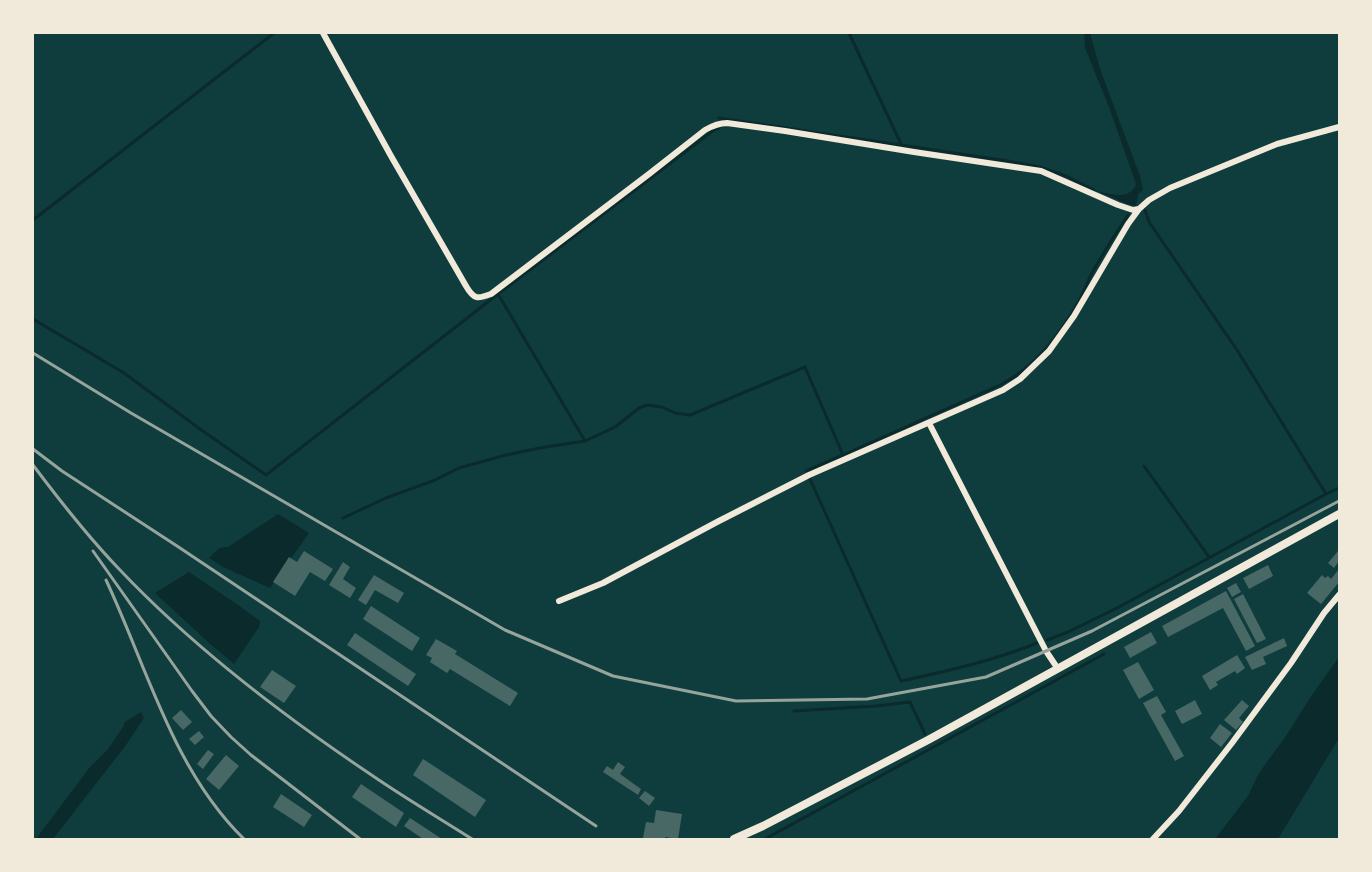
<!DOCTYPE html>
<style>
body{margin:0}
#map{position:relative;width:1372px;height:872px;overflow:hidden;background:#0f3d3e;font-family:"Noto Serif",serif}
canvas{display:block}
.frame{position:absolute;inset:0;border:34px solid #f1e9da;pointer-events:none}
</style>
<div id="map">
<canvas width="1372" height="872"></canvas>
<div class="frame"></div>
</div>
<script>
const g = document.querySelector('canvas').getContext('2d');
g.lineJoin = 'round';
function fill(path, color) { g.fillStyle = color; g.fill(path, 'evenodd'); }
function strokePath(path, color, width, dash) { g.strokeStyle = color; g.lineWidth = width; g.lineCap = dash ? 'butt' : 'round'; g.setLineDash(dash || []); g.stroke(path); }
fill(new Path2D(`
 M1084,33h6l10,36 40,107 3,14 -5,4 -2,12 -6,-1 -36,-15c13,3 36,12 42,-6l-27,-77 -24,-59z
 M278,514l31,19 -39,55 -47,-21 -14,-9 10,-10 9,-1z
 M189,572l49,33 22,16 -1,6 -25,37 -26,-22 -53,-49z
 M1339,657v81l-61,101h-63l33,-43 9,-19 9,-14 18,-24 28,-44z
 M141,712l3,6 -18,27 -73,94h-17l54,-72 18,-18 15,-22 2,-5z`), '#0a2a2b');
strokePath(new Path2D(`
 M849,33l52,111
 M719,118l289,43 32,6 26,9 28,14
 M1145,210l4,12 88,128 89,144
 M33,220l241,-187
 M498,294l87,147
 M33,319l91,54 76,56 66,46 232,-181 216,-164 5,-2
 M1144,466l65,91
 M806,471l37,-16
 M810,479l91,202c46,-10 92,-20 136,-38
 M343,518l43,-20 49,-18 24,-12 47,-13 39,-8 40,-6 30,-14 24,-19 8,-3 15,2 13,6 15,2 115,-48 38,88 157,-70c34,-17 61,-51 79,-84 5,-10 9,-20 14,-30 11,-19 23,-38 35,-56
 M1047,640l21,-8 51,-25 207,-113 13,-6
 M794,711l82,-5 34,-4 15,32
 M765,839l339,-185`), '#0a2a2b', 3);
fill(new Path2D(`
 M304,551l29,18 -8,12 -15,-9 -15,24 -22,-14 16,-25 8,5z
 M1338,551l1,1v9l-5,7 -6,-5z
 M343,562l7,5 -7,12 13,9 -6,10 -21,-13z
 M1268,565l5,11 -24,13 -6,-11z
 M1339,569v13l-18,22 -14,-11 15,-18 3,3 3,-2 3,3z
 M374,575l30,18 -6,10 -23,-13 -9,15 -8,-5z
 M1236,583l5,9 -9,5 -5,-9z
 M1226,591l29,55 -9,5 -23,-43 -55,29 -6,-11z
 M1243,594l23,45 -9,4 -23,-44z
 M371,606l49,32 -8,13 -49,-32z
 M1151,632l6,11 -27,15 -6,-11z
 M355,633l61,41 -8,12 -61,-41z
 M1284,638l3,8 -24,11 3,7 -14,6 -7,-13z
 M436,639l21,12 -2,3 63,39 -8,13 -60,-37 -3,4 -17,-11 2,-4 -6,-3z
 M1237,655l8,13 -8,6 -2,-3 -19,11 2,3 -8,5 -8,-14z
 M1138,662l16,28 -15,9 -16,-29z
 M272,670l24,16 -12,17 -24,-16z
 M1157,696l9,16 -5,3 23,41 -9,5 -32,-58z
 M1195,700l7,14 -20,10 -7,-13z
 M1242,700l7,6 -10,12 4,4 -7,8 -12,-10z
 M181,710l11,12 -9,8 -11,-12z
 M1220,724l12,9 -11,14 -11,-9z
 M199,731l5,6 -9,8 -6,-6z
 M208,750l6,4 -11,15 -6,-5z
 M226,755l13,11 -20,24 -13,-11z
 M423,759l63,41 -11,17 -62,-42z
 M618,762l7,5 -5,7 21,15 -3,6 -35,-23 4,-6 6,4z
 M361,784l43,29 -8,14 -44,-30z
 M645,791l10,7 -6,8 -10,-8z
 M281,794l31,21 -8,12 -31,-20z
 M656,810l26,4 -4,25 -13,-2v2l-22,-1 3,-16 8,1z
 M410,818l32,21h-19l-19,-13z`), '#486865');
strokePath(new Path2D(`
 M323,33l68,123 75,130c8,14 12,13 25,8l158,-120 56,-44c7,-4 13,-7 22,-7l58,8 129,21 127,19 77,34 15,5 6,-1
 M929,423l117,228 12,18
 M559,601l44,-18 114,-61 92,-47 194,-85 17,-11 29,-28 25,-35 54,-92 11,-15 10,-9 21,-12 107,-44 62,-17
 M1153,839l26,-28 53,-68 59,-80 33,-50 15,-18`), '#f1e9da', 6);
strokePath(new Path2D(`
 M734,839l29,-13 165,-86 411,-226`), '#f1e9da', 8);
strokePath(new Path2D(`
 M33,353l98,60 374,217 108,46 123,25 131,-2 119,-22 106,-46 247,-130
 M33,449l29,22 115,75 419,280
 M33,465c27,36 55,72 87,105 72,76 165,147 253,206 32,22 66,42 99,63
 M93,551l99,140 19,25 20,21 20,18 109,84
 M106,580c41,87 67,190 138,259`), '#97a49c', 3);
</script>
